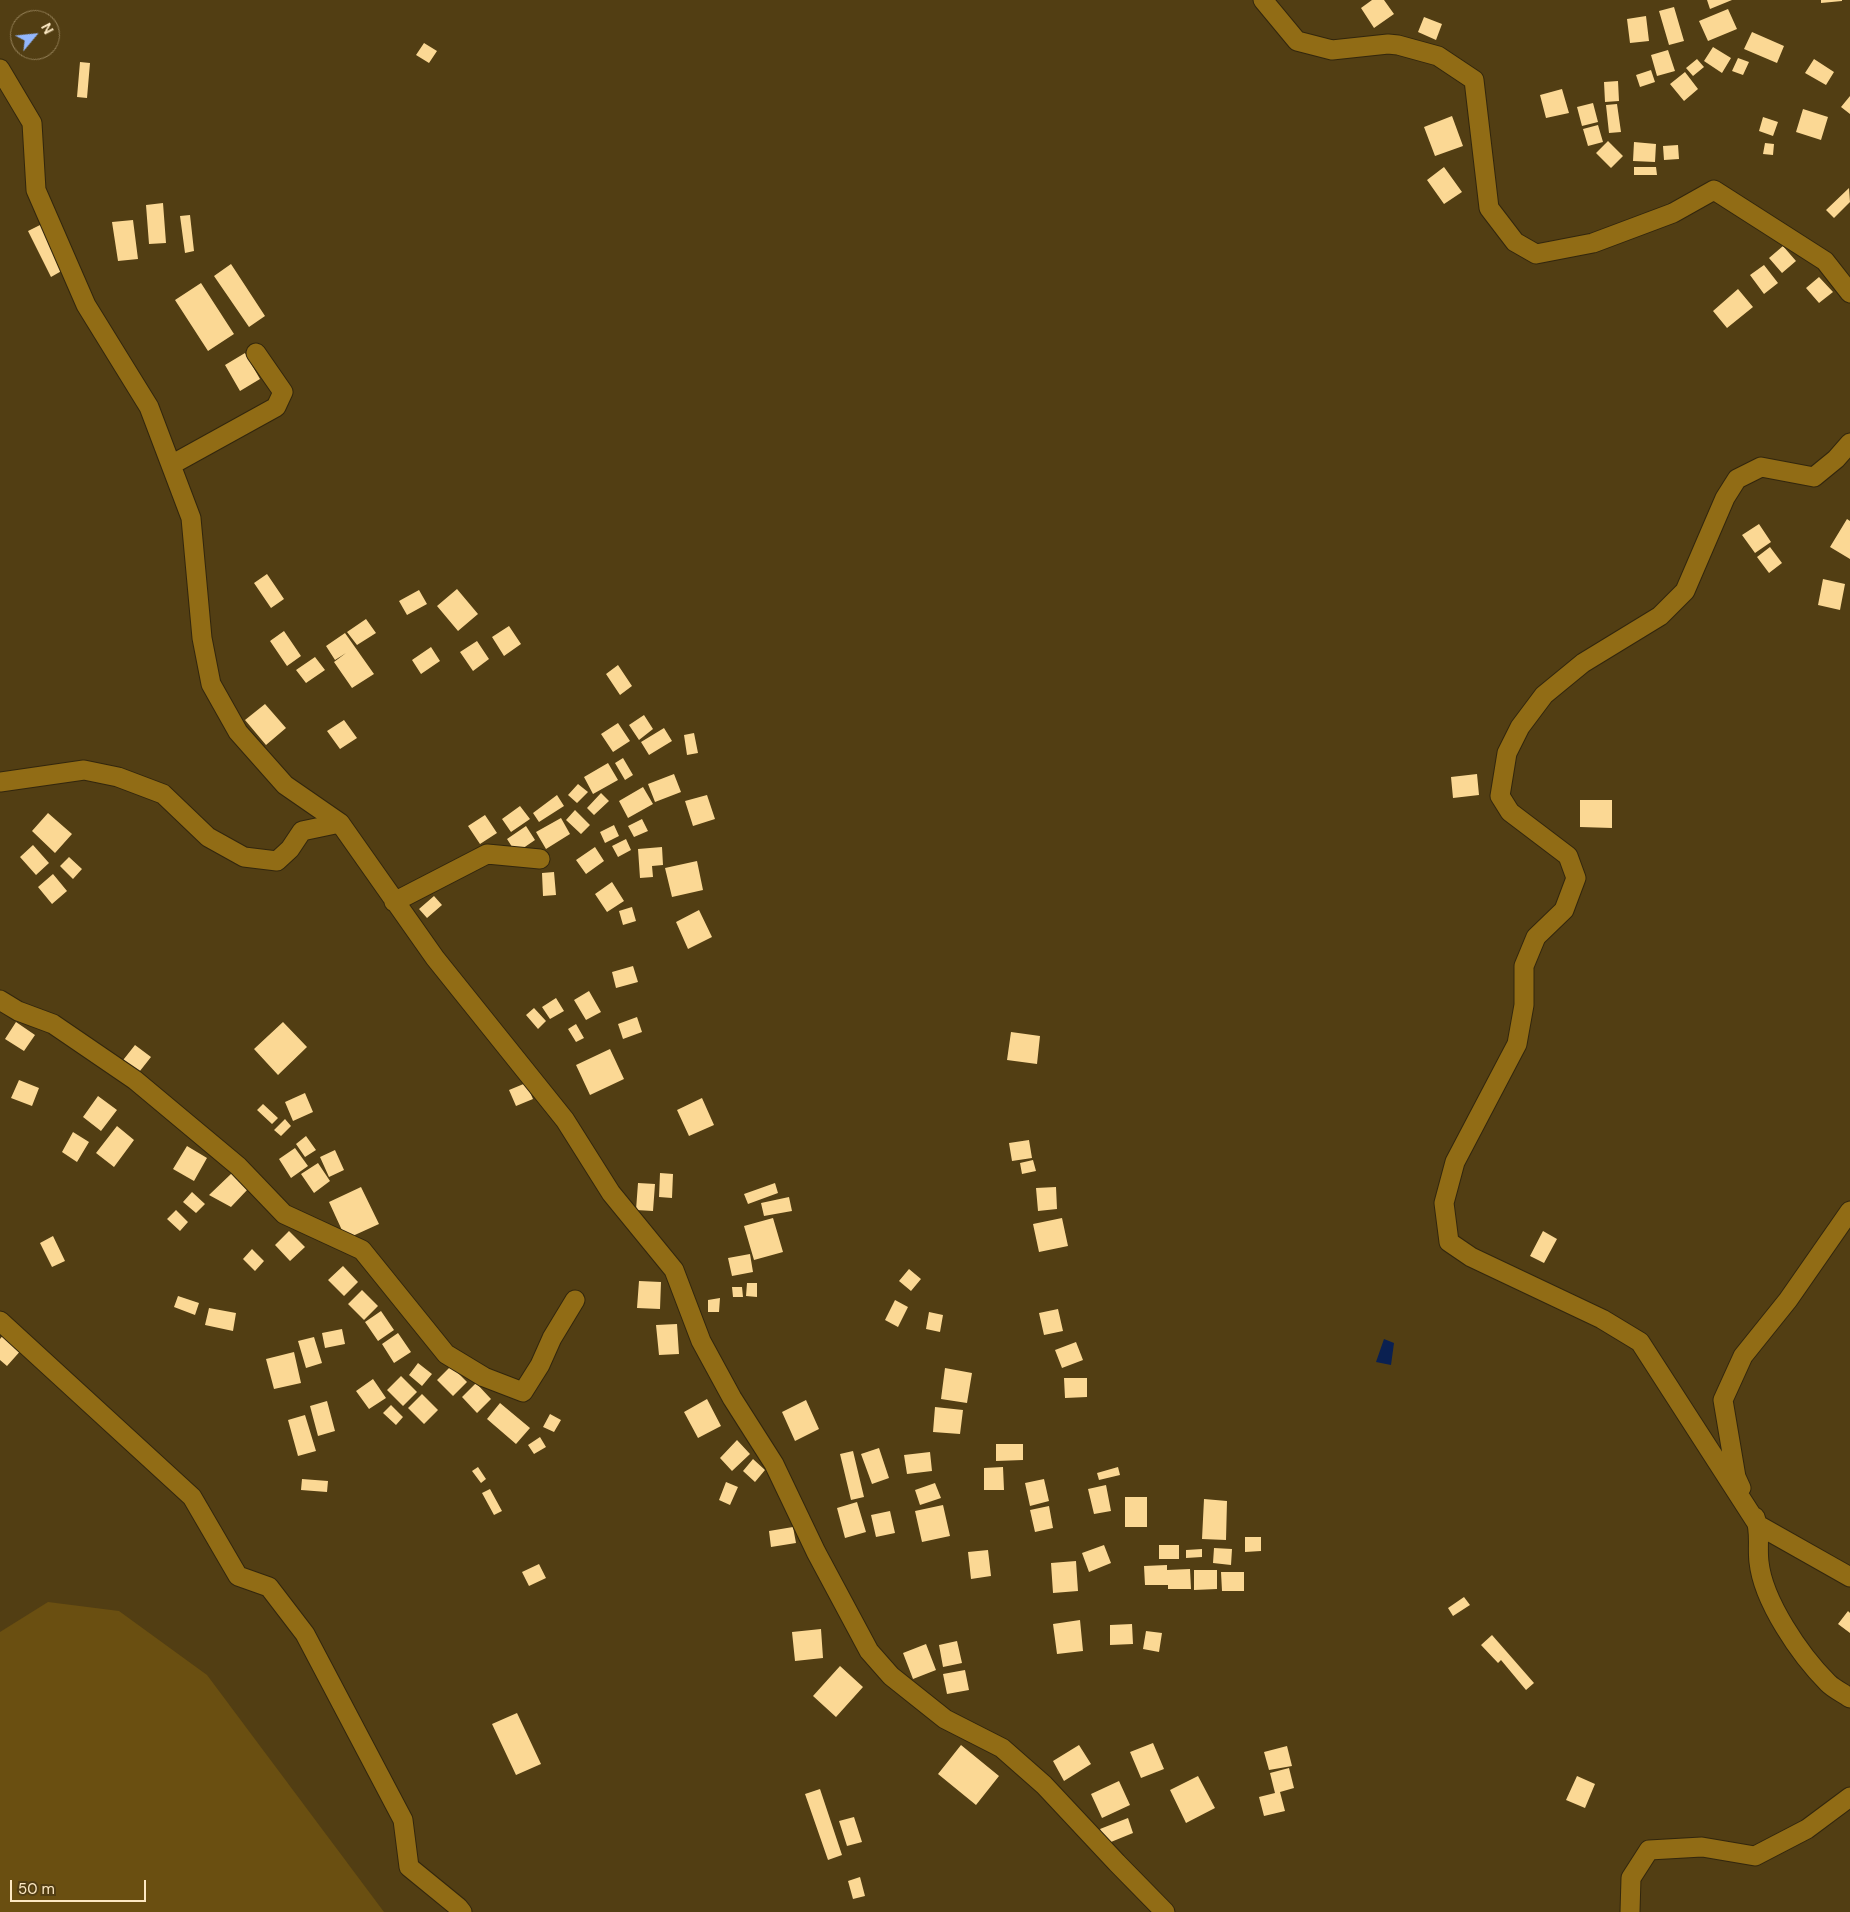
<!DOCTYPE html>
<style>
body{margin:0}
#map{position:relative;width:1850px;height:1912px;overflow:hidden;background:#523e13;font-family:"DM Sans",sans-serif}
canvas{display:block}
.north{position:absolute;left:10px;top:10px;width:50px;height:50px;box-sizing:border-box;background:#523e13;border:1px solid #968259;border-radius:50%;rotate:62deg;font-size:14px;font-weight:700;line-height:20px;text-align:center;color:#fce8c2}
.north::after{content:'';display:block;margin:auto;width:18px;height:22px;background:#93b7fd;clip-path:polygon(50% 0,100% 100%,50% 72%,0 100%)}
.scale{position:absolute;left:10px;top:1880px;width:136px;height:22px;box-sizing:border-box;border:2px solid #fce8c2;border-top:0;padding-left:6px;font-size:15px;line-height:18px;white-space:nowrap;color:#fce8c2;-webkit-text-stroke:4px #523e13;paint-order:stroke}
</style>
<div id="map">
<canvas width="1850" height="1912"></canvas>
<div class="north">N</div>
<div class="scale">50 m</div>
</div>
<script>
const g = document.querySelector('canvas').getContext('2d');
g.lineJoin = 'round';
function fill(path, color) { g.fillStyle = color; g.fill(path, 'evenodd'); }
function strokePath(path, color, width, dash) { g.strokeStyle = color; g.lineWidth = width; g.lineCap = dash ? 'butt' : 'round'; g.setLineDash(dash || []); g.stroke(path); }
fill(new Path2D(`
 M48,1602l71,9 88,64 177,237h-384v-280z`), '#6a4f11');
fill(new Path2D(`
 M1384,1339l10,4 -3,22 -15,-3z`), '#0a2051');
fill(new Path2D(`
 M1372,0h12l10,14 -20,14 -13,-20z
 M1707,0h25l-22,9z
 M1821,0h21v1l-21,2z
 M1674,7l10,34 -15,4 -10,-34z
 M1728,9l9,20 -29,12 -9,-20z
 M1646,16l3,25 -19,2 -3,-24z
 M1424,17l18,7 -6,16 -18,-8z
 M1752,32l32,14 -7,17 -33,-14z
 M424,43l13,8 -8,12 -13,-8z
 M1713,47l18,11 -9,15 -18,-12z
 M1668,50l7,21 -18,5 -6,-21z
 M1738,58l11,4 -6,13 -11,-4z
 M1697,59l7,8 -11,9 -7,-8z
 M1814,59l20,13 -8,13 -21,-12z
 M80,62l10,1 -3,35 -10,-1z
 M1651,70l4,12 -15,5 -4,-12z
 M1685,72l13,17 -14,12 -14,-17z
 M1618,81l1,20 -14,1 -1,-20z
 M1562,89l7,24 -23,5 -6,-23z
 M1850,96v18l-9,-7z
 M1593,103l5,19 -16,4 -5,-19z
 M1617,104l4,28 -12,1 -3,-28z
 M1803,109l25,8 -7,23 -25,-8z
 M1452,116l11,30 -28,10 -11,-29z
 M1763,117l15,5 -5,14 -14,-5z
 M1598,125l5,17 -15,4 -5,-17z
 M1608,141l15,15 -12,12 -15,-15z
 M1634,142l22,2 -1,18 -22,-1z
 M1765,143l9,1 -1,11 -10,-1z
 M1678,145l1,14 -15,1 -1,-14z
 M1444,167l18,25 -18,12 -17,-24z
 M1634,167h22l1,8h-23z
 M1849,188l1,14 -16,16 -8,-8z
 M163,203l3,40 -17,1 -3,-39z
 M190,215l4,36 -9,2 -5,-37z
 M133,220l5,39 -20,2 -6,-39z
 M42,224l23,45 -14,8 -23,-46z
 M1783,246l13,15 -14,12 -13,-15z
 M231,264l34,52 -16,11 -35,-51z
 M1764,265l14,18 -14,11 -14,-19z
 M1819,277l14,15 -14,11 -13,-15z
 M201,283l33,51 -26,17 -33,-51z
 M1738,289l15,18 -26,21 -14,-17z
 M245,353l15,26 -20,12 -15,-26z
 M1847,519l3,2v38l-20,-12z
 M1759,524l12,18 -16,11 -13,-18z
 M1770,547l12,16 -13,10 -12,-16z
 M267,574l17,25 -13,9 -17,-25z
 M1823,579l22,5 -5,26 -22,-5z
 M457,589l21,25 -20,17 -21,-25z
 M419,590l8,14 -20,11 -8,-14z
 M366,619l10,14 -19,12 -10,-13z
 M509,626l12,18 -17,12 -12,-19z
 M284,631l17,25 -14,10 -17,-25z
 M345,633l29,41 -22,14 -18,-26 12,-9 -11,7 -9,-14z
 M477,641l12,18 -16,12 -13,-19z
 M431,647l9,14 -19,13 -9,-14z
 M315,657l10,13 -19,13 -10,-13z
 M618,665l14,21 -12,9 -14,-21z
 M265,704l21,24 -20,17 -21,-25z
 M644,715l9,14 -14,11 -10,-15z
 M344,720l13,18 -17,11 -13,-18z
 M618,723l12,18 -17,11 -12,-18z
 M664,728l8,13 -23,14 -8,-13z
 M694,733l4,20 -11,2 -3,-20z
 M623,758l10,17 -8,5 -10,-17z
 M608,763l10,17 -25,14 -9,-17z
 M674,774l7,18 -26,10 -7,-18z
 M1477,774l2,21 -26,3 -2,-21z
 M578,784l10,8 -11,11 -9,-8z
 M643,787l10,17 -25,14 -9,-17z
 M601,793l8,8 -15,14 -7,-7z
 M557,795l7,11 -25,16 -6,-9z
 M707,795l8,24 -22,7 -8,-25z
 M1580,800h32v28l-32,-1z
 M520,806l10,13 -19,13 -9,-13z
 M575,810l15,15 -9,9 -15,-14z
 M48,813l24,21 -17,19 -23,-22z
 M485,815l12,18 -17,11 -12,-18z
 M561,818l9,16 -24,15 -10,-17z
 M642,819l6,12 -14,6 -6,-11z
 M614,825l5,11 -14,7 -5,-11z
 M526,826l9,14 -19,13 -9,-14z
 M626,839l5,11 -13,7 -6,-11z
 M33,845l16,18 -13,12 -16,-18z
 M595,847l9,14 -18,13 -10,-14z
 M662,847l1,18 -11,1 1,11 -13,1 -2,-29z
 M69,857l13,12 -9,10 -13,-13z
 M697,861l6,29 -31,7 -7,-29z
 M554,872l2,23 -13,1 -1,-23z
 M53,874l14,17 -15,13 -14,-17z
 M612,882l12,19 -17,11 -12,-18z
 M434,896l8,9 -15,13 -8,-9z
 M632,907l4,14 -13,4 -4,-14z
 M699,910l13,27 -24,12 -12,-27z
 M633,966l5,16 -22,6 -4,-16z
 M589,991l12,21 -15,8 -12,-20z
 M556,998l8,13 -14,8 -8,-12z
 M534,1008l12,13 -8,8 -12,-14z
 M637,1017l5,15 -19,7 -5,-15z
 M16,1022l19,13 -11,16 -19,-12z
 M283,1022l24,25 -29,28 -24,-26z
 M576,1024l8,14 -8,4 -8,-13z
 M1011,1032l29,4 -3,28 -30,-4z
 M135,1045l16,12 -15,19 -16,-12z
 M610,1049l14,30 -34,16 -14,-30z
 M19,1080l20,8 -7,18 -21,-8z
 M526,1083l7,16 -17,7 -7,-16z
 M305,1093l8,19 -20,9 -8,-19z
 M98,1096l19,14 -16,21 -18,-14z
 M702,1098l12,27 -25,11 -12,-26z
 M263,1104l15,14 -6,6 -15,-14z
 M285,1119l6,7 -10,10 -7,-6z
 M117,1126l17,14 -20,27 -18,-14z
 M73,1132l16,10 -12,20 -15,-10z
 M306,1136l10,14 -11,7 -9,-13z
 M1029,1140l3,18 -20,3 -3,-18z
 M187,1146l20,12 -13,23 -21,-12z
 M295,1148l13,18 -17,12 -12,-19z
 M335,1150l9,20 -15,7 -9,-20z
 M1033,1160l3,11 -14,3 -2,-11z
 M318,1163l12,18 -16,12 -13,-19z
 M232,1173l16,16 -17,18 -22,-12z
 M660,1173l13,1 -1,24 -13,-1z
 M638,1183l17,1 -2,27 -17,-1z
 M775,1183l3,10 -30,11 -4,-10z
 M361,1187l18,37 -33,15 -17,-37z
 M1056,1187l1,22 -19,2 -2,-23z
 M192,1192l13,12 -9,9 -13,-11z
 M789,1197l3,14 -28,5 -3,-13z
 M176,1210l12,12 -8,9 -13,-12z
 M773,1218l10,34 -29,8 -10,-34z
 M1062,1218l6,28 -29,6 -6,-28z
 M289,1231l16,16 -15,14 -15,-16z
 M1543,1231l14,8 -13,24 -14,-7z
 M53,1236l12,25 -13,6 -12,-24z
 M252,1249l12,12 -9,10 -12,-12z
 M750,1254l3,18 -21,4 -4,-18z
 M343,1266l15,16 -14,14 -16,-16z
 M909,1269l12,10 -10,12 -12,-10z
 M639,1281l22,1 -1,27 -23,-1z
 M747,1283h10v14l-11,-1z
 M732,1287h10l1,10h-10z
 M362,1290l16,16 -14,14 -16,-16z
 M178,1296l21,7 -4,12 -21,-8z
 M720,1298l-1,14h-11v-12z
 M895,1300l13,7 -10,20 -13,-7z
 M209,1308l27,5 -3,18 -28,-6z
 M1058,1309l5,22 -19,4 -5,-22z
 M381,1311l13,19 -16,11 -13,-19z
 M929,1312l14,3 -3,17 -14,-3z
 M677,1324l2,30 -20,1 -3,-30z
 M342,1329l3,15 -20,4 -3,-15z
 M5,1333l18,15 -16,18 -7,-6v-21z
 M398,1333l13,19 -17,11 -12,-19z
 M314,1337l8,26 -16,5 -8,-27z
 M1076,1342l7,18 -21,8 -7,-18z
 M294,1352l7,31 -27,6 -8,-30z
 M418,1363l14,11 -10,12 -13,-11z
 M451,1366l16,16 -14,14 -16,-16z
 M945,1368l27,5 -5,30 -26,-4z
 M401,1376l16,16 -14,14 -16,-16z
 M1064,1378h23v19l-22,1z
 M373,1379l13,19 -17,11 -13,-18z
 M476,1383l15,16 -14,14 -15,-16z
 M422,1394l16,16 -14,14 -16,-16z
 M707,1399l14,27 -23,12 -14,-26z
 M806,1400l13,29 -24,12 -13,-29z
 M327,1401l8,30 -17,5 -8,-30z
 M500,1403l30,25 -14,16 -29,-25z
 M391,1405l12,12 -7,8 -13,-12z
 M935,1407l28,3 -3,24 -27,-2z
 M550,1414l11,6 -7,12 -11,-5z
 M305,1415l11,36 -18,5 -10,-36z
 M540,1437l6,10 -12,7 -6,-9z
 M737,1440l13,14 -18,17 -12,-13z
 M996,1444h27v16l-27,1z
 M879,1448l10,30 -17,6 -11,-30z
 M853,1451l11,46 -13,3 -11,-46z
 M930,1452l2,19 -25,3 -3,-19z
 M753,1459l12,11 -10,12 -12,-11z
 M478,1467l8,12 -5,4 -9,-12z
 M1003,1467l1,23h-20v-22z
 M1118,1467l2,8 -21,5 -2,-7z
 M302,1479l26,2 -1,11 -26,-2z
 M1044,1479l5,22 -19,5 -5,-23z
 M726,1482l12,5 -8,18 -11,-5z
 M935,1483l6,15 -21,7 -5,-15z
 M1106,1485l5,26 -17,3 -6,-25z
 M490,1489l12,22 -8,4 -12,-22z
 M1125,1497h22v30h-22z
 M1204,1499l23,2 -1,39 -24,-1z
 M857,1502l9,30 -21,6 -8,-30z
 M943,1505l7,31 -28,6 -7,-31z
 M1049,1506l4,22 -18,4 -5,-22z
 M890,1511l5,22 -19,4 -5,-22z
 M793,1527l3,16 -25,4 -2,-16z
 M1245,1537h16v14l-16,1z
 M1104,1545l7,18 -22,9 -7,-19z
 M1159,1545h20v14h-20z
 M1214,1548l18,1 -1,16 -18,-2z
 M1202,1549v8l-16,1v-8z
 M988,1550l3,26 -20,3 -3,-27z
 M1076,1561l2,30 -25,2 -2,-30z
 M539,1564l7,14 -17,8 -7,-14z
 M1167,1565v5l23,-1 1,20h-23v-4h-23l-1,-19z
 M1194,1570h23v19l-23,1z
 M1221,1572h23v19h-22z
 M1464,1597l6,8 -17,11 -5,-8z
 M1848,1611l2,2v20l-12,-9z
 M1080,1620l3,31 -26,3 -4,-30z
 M1132,1624l1,20 -23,1v-20z
 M821,1629l2,29 -28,3 -3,-29z
 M1146,1631l16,2 -3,19 -16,-3z
 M1492,1635l42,48 -8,7 -25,-30 -3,3 -17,-18z
 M957,1641l5,22 -19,4 -4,-22z
 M926,1644l10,26 -23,9 -10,-26z
 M840,1666l23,21 -27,30 -23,-21z
 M965,1670l4,20 -22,4 -4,-20z
 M517,1713l24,51 -25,11 -24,-51z
 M1153,1743l11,26 -23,9 -11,-26z
 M961,1745l38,31 -23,29 -38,-31z
 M1079,1745l12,19 -27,17 -11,-20z
 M1287,1746l5,20 -23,4 -5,-18z
 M1289,1768l5,20 -14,4 5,19 -21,5 -5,-19 16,-4 -5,-20z
 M1198,1776l17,32 -29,15 -16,-33z
 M1577,1776l18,8 -10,24 -19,-8z
 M1119,1781l11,24 -28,13 -11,-24z
 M820,1789l22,66 -14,5 -23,-66z
 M854,1817l8,25 -15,4 -8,-25z
 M1128,1818l5,15 -27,11 -6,-15z
 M860,1877l5,19 -12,3 -5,-18z`), '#fbd894');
const minor = new Path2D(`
 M1263,0l34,41 35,9 56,-6 10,1 40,11 36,24 15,128 26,34 21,12 57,-11 80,-30 41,-23 111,71 25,32
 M0,69l32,54 4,67 50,115 63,102 42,111 11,120 9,46 27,48 47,53 55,38 95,135 130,162 46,73 63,77 27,71 31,57 42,66 42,88 53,99 22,25 54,43 57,29 42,37 73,78 48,49
 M1850,443l-14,16 -22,18 -53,-10 -24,12 -12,19 -40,93 -25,25 -77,47 -39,32 -24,32 -13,26 -7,43 10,16 58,44 8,22 -12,32 -28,27 -12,29v39l-7,39 -62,118 -11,41 5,39 22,15 131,62 38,23 118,183 92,52
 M171,465l105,-58 7,-15 -27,-39
 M0,782l84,-12 34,7 45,17 45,43 36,20 33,4 13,-12 12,-18 38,-8
 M394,902l93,-48 53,5
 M0,1000l18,11 35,13 82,56 103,86 46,48 78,36 84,104 38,23 39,15 17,-27 12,-27 23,-38
 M0,1321l192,176 46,79 31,11 36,47 98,186 6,47 49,40 4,5
 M1741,1488l-5,-11 -13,-77 20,-44 45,-56 62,-89
 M1755,1517c6,14 2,30 4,45 4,39 41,93 69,121 6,6 15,10 22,15
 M1630,1912l1,-34 18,-28 53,-3 53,9 52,-27 43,-32`);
strokePath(minor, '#32260d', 21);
strokePath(minor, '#916c15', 19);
</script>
